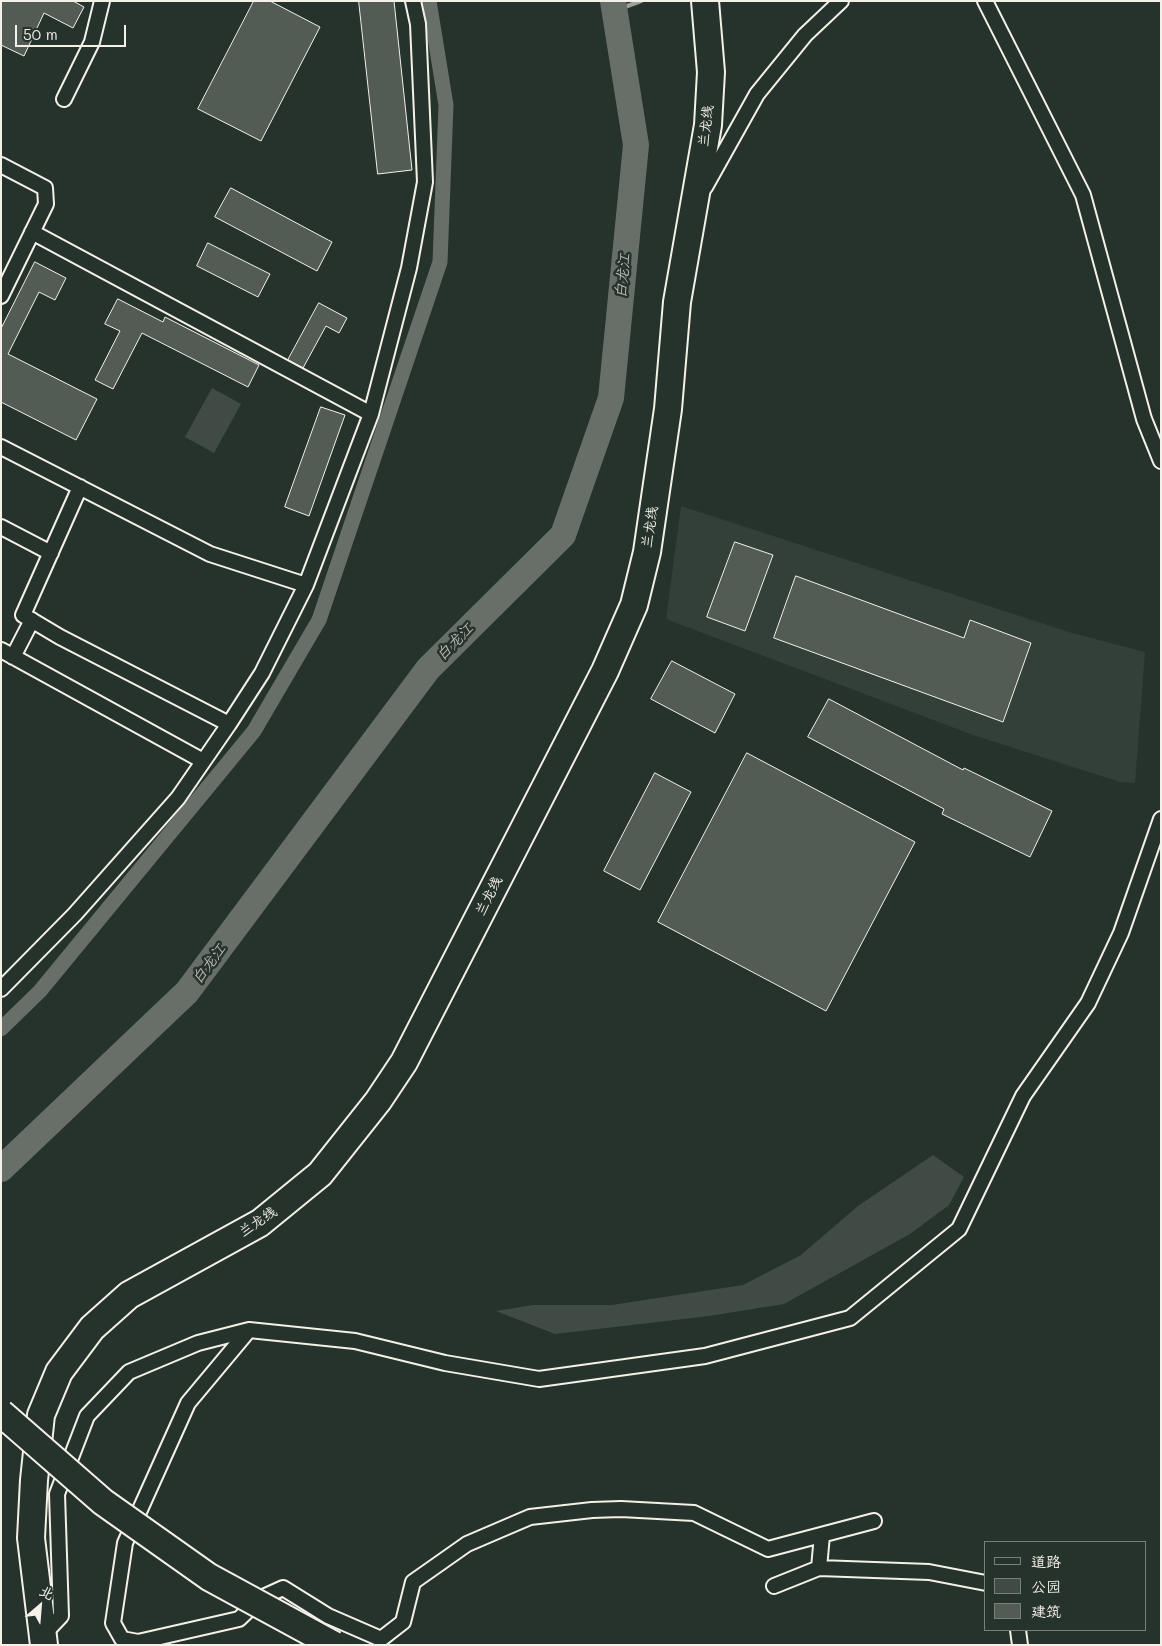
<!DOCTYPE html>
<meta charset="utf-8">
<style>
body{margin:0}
#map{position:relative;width:1162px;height:1646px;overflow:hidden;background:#26332d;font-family:Mali,"LXGW WenKai TC",sans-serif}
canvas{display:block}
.frame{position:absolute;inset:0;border:2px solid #f4f1e8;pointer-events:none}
.legend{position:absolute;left:984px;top:1541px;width:162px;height:90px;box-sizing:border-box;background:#26332d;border:1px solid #787f78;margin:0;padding:6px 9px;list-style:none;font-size:15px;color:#f4f1e8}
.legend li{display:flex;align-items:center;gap:10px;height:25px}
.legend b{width:25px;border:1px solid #787f78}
.north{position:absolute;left:15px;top:1581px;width:50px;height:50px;-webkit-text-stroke:4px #26332d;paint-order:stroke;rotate:27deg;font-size:14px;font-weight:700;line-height:20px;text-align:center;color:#f4f1e8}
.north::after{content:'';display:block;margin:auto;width:18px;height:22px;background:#f4f1e8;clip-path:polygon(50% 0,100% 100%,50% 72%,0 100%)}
.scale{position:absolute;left:15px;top:25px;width:111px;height:22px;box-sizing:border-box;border:2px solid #f4f1e8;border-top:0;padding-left:6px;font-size:15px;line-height:18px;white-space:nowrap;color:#f4f1e8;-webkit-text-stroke:4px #26332d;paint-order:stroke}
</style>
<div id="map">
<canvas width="1162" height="1646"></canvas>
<div class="frame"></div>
<ul class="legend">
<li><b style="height:6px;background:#26332d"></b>道路</li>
<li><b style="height:14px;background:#414b45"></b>公园</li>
<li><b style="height:14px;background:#525c55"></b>建筑</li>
</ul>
<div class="north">北</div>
<div class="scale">50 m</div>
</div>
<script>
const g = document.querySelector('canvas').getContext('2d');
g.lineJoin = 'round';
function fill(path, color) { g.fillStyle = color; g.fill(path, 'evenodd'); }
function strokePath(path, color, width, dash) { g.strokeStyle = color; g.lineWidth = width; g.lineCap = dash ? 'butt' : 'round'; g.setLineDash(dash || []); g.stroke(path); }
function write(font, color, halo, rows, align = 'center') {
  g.font = font + ' Mali,"LXGW WenKai TC",sans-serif'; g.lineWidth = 5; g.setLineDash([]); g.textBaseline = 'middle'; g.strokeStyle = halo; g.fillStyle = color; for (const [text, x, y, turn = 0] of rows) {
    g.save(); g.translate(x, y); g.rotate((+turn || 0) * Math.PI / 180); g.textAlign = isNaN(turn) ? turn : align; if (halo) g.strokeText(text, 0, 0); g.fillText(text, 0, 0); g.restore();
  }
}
fill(new Path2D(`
 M681,506l391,127 73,19 -10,131 -15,-1 -147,-47 -307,-116z`), '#333f39');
fill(new Path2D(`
 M212,388l29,16 -27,49 -29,-16z
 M933,1155l31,22 -15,28 -39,29 -126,70 -75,12 -154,18 -59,-23 37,-6h79l131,-20 58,-30 57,-49z`), '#414b45');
strokePath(new Path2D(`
 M614,11l27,-10`), '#9fa39b', 4.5);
strokePath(new Path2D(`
 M1,1029l39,-38 214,-260 65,-111 121,-358 6,-157 -17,-104`), '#676f68', 15);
strokePath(new Path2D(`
 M1,1169l186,-177 241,-323 135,-134 48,-137 25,-253 -23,-144`), '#676f68', 26);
const building = new Path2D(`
 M1,1h72l11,6 -11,21 -29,-15 -20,43 -23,-11z
 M254,1h16l50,26 -59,114 -63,-32z
 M359,1h35l18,169 -34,4z
 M231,188l101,54 -15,29 -102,-54z
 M208,243l62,31 -12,23 -61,-31z
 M35,262l31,16 -11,22 -16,-8 -31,62 89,45 -21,41 -75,-38v-73z
 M118,299l45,23 2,-5 94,48 -11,22 -106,-54 -29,56 -18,-9 25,-49 -15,-7z
 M319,303l28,15 -8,15 -13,-7 -23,42 -15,-8z
 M321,407l24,8 -36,101 -24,-9z
 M735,542l38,13 -28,76 -38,-14z
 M796,576l168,62 6,-18 61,23 -28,79 -229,-84z
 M672,661l63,33 -20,39 -64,-34z
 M829,699l134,71 1,-2 88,43 -22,46 -88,-43 2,-5 -136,-72z
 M747,753l168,89 -89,169 -168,-89z
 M655,773l36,19 -51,98 -36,-19z`);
fill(building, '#525c55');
strokePath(building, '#f4f1e8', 1);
const street = new Path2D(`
 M985,1l98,194 61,224 17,42
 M64,99l28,-57 10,-41
 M1,165l44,23 1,16 -45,92
 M705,187l52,-93 48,-59 36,-34
 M32,232l339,182
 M1,447l209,107 96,31
 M80,487l-57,128 37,22 169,87
 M1,527l50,26
 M1,650l202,111
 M13,657l19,-37
 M1,989l74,-75 103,-116 51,-74 33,-51 44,-88 65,-171 38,-146 16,-86 -7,-158 -5,-23
 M249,1330l-61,73 -63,140 -12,80 9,16 16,3 101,-23 22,-21 22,-10 45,28 53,23 22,-17 10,-40 54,-38 63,-27 62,-7 29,-1 73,4 74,36 106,-28
 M819,1568l3,-33
 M774,1586l45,-18 110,4 57,11
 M1018,1630l2,15
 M43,1635l18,-19 -4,-122 30,-78 42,-44 69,-29 51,-13 106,11 90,22 94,16 166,-23 145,-38 109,-89 64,-133 65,-93 33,-70 40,-114`);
const highway = new Path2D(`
 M44,1645l-13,-107 3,-58 7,-65 18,-43 33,-44 37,-33 131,-72 60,-49 58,-73 26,-39 201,-391 29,-66 13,-53 21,-143 9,-107 31,-177 3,-53 -6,-71`);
strokePath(street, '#f4f1e8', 18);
strokePath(highway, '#f4f1e8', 30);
strokePath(street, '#26332d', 14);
strokePath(highway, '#26332d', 26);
const highwayBridge = new Path2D(`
 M1,1413l102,89 106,75 125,68`);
strokePath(highwayBridge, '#f4f1e8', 30, []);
strokePath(highwayBridge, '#26332d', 26);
write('14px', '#f4f1e8', '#26332d', [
 ["兰龙线",706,126,-83],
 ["兰龙线",650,527,-81],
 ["兰龙线",489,896,-63],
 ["兰龙线",258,1222,-34]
]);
write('italic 15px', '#bcbdb5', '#26332d', [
 ["白龙江",623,276,-84],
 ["白龙江",455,642,-45],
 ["白龙江",209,964,-53]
]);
</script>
